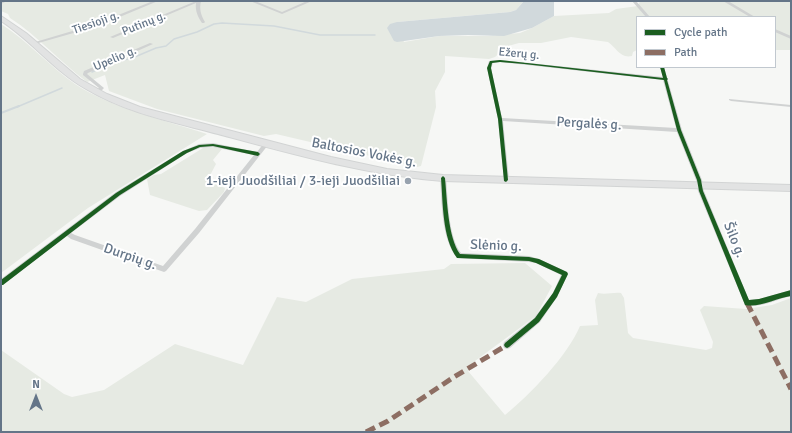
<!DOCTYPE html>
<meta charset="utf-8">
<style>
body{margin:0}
#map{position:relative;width:792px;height:433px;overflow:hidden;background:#f6f7f5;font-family:Signika,sans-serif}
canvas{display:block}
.frame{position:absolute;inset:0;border:2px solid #647588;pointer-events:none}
.legend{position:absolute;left:636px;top:16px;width:140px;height:52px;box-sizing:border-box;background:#fff;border:1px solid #c1c8cf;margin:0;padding:5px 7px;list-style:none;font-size:12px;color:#647588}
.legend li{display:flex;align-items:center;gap:8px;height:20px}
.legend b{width:20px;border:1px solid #c1c8cf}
.north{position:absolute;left:16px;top:377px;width:40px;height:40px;-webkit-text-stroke:3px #fff;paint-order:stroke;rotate:0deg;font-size:11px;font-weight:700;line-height:16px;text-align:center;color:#647588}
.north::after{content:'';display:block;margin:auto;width:14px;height:18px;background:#647588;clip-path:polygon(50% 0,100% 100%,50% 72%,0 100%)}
</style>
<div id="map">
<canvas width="792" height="433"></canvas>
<div class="frame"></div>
<ul class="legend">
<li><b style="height:5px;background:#1b5e20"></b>Cycle path</li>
<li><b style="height:5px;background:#8d6e63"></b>Path</li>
</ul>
<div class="north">N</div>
</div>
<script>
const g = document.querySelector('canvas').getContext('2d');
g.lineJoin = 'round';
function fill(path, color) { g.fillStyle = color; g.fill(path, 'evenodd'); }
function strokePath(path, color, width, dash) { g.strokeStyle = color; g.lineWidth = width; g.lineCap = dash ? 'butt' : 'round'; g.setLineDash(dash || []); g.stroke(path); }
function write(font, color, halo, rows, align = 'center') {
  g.font = font + ' Signika,sans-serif'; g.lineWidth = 4; g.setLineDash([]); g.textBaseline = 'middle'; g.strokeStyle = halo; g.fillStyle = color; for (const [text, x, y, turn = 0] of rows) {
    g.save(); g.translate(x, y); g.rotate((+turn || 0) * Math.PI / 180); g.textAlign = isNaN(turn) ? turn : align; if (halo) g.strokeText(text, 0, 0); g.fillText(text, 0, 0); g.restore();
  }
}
fill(new Path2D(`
 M1,1h523l-8,9 -6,2 -113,10 7,20 35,-6h48l33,-3 12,-5 22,-12 55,-3 7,-4 22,-3 2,-5h151v49h-16v-33h-138v33l-4,2 -1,4c-12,3 -16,-9 -24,-14l-37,-5 -30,6h-22l-11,3 -13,11 -6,2 -44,-3v16l-10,19 1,16 -15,59 -4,1 -141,-33 -12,2 -107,-27 -48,-18 -4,-16 -18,7c-27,-20 -49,-46 -77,-64l-2,-4 -7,-3z
 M1,24c27,17 48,42 74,60 34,23 92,37 132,50l-119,74 -87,65z
 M216,147l6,2 -9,11 3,4 -9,17 18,7 -1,4 -17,18 -8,1 -49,-16 -3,-16 7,-4 7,-1 42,-26z
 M525,263l27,23 -16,30 -61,45 -7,10 37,44c25,-20 63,-60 75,-89l18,-1 -3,-25 3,-7c8,2 15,-1 23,0l3,5 4,35 5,5 73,12 6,-2 1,-6 -13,-32 4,-4 42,3 26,-4 19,-7v134h-790v-82l63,44 8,3 32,-7 71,-46 68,21 34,-68 29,5 46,-23 92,-10 7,-5z`), '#e6eae3');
fill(new Path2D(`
 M524,1h30v15l-22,12 -28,8 -36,-1 -29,1 -42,6 -3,-1 -7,-13 3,-4 7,-2 113,-10 6,-2z`), '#d1d9dc');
strokePath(new Path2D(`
 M92,72l28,-12 10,-1 26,-11 10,-2 8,-7 23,-7 17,-8 8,-1 52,3 46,9h55
 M17,107l45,-19`), '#d1d9dc', 1.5);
strokePath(new Path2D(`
 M1,113l18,-7`), '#d1d9dc', 2);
const primary = new Path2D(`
 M1,16l25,17 54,46 27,15 33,13 191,50 56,12 56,6 348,10v6l-348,-10c-77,-6 -151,-27 -225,-47 -45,-12 -92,-21 -132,-45 -32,-18 -54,-48 -85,-68z`);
strokePath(primary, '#d2d4d4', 2);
fill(new Path2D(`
 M2,1h5l-6,3v-2z
 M153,1h5l-60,25 -63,18 -3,-1 64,-19z
 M196,1h5c-2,8 0,14 4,21l-1,1h-2c-4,-6 -7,-12 -6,-20l-83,35 -3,-1z
 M250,1h5l27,11 25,-11h5l-30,13z
 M632,1h4l14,16h-4z
 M723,1h5l27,16h-5z
 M775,29l16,7v3l-16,-7z
 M150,43l3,1 -65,29 -1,1 17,14 -5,5h-4v-2l4,-3 -16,-13v-1l1,-3z
 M500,60l163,17 -3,-10h4l18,63 20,50 2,11 45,109 10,-1 32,-9v6c-14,3 -32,13 -46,9l-47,-114 -2,-11 -19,-48 -174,-11 6,59 -1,1h-4l-6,-62 -11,-51 2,-7zM500,62l163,18 13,48 -174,-10 -11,-50 2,-5z
 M729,99l62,6v2l-60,-6 -2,-1z
 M266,142l3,2 -1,1 -69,88 -33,38 -2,1 -93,-33 -4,-3 -66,50v-7l115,-87 67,-41 16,-7 14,-1 44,9 7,-9zM213,147l41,8 -59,74 -32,37 -88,-31 -4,-2 49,-37 67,-43 13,-5z
 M443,176l3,2c2,20 2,59 15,75l68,3 10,3 28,13 1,2 -11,23 -17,25 -30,26 -3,1 -3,-1 -1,-3 1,-3 30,-24 19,-25 8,-18 -25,-12 -7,-1 -72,-4c-16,-20 -15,-56 -17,-80z`), '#d0d2d2');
fill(primary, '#e2e3e3');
strokePath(new Path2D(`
 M747,303l44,86
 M366,432l22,-11 66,-44 53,-32`), '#8d6e63', 5, [10, 5]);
fill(new Path2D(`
 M500,60l163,18 -3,-11h4l3,11 1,1 -1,1 14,50 20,50 2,11 46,109 10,-1 32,-9v6c-15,2 -31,12 -46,9l-46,-114 -2,-11 -20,-50 -13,-50 -140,-16 -24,-2 -8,1 -1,5 11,51 6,61 -2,2 -2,-1 -6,-62 -11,-51 3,-7z
 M213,144l45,8 2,2 -2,2 -45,-10 -13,1 -13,6 -67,42 -117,90h-2v-5l115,-87 67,-42 16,-6z
 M443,176l2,2c2,21 3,60 15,76l69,3 10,2 28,13 1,2 -11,23 -18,25 -30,25 -2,1 -2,-1 -1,-2 1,-2 30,-25 18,-25 9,-18 -26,-12 -7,-2 -72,-3c-15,-20 -14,-56 -16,-80z`), '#1b5e20');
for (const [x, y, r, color] of [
 [408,181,4,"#97a2ae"]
]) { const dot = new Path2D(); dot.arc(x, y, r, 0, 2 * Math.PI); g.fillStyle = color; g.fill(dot); strokePath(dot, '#fff', 1.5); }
write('12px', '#647588', '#fff', [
 ["Tiesioji g.",96,23,-19],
 ["Putinų g.",144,24,-22],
 ["Ežerų g.",519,54,5],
 ["Upelio g.",115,59,-23]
]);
write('14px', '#647588', '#fff', [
 ["Pergalės g.",589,124,3],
 ["Baltosios Vokės g.",364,153,11],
 ["Šilo g.",734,240,68],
 ["Slėnio g.",496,246,2],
 ["Durpių g.",130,257,19]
]);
write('14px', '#647588', '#fff', [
 ["1-ieji Juodšiliai / 3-ieji Juodšiliai",400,181]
], 'right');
</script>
